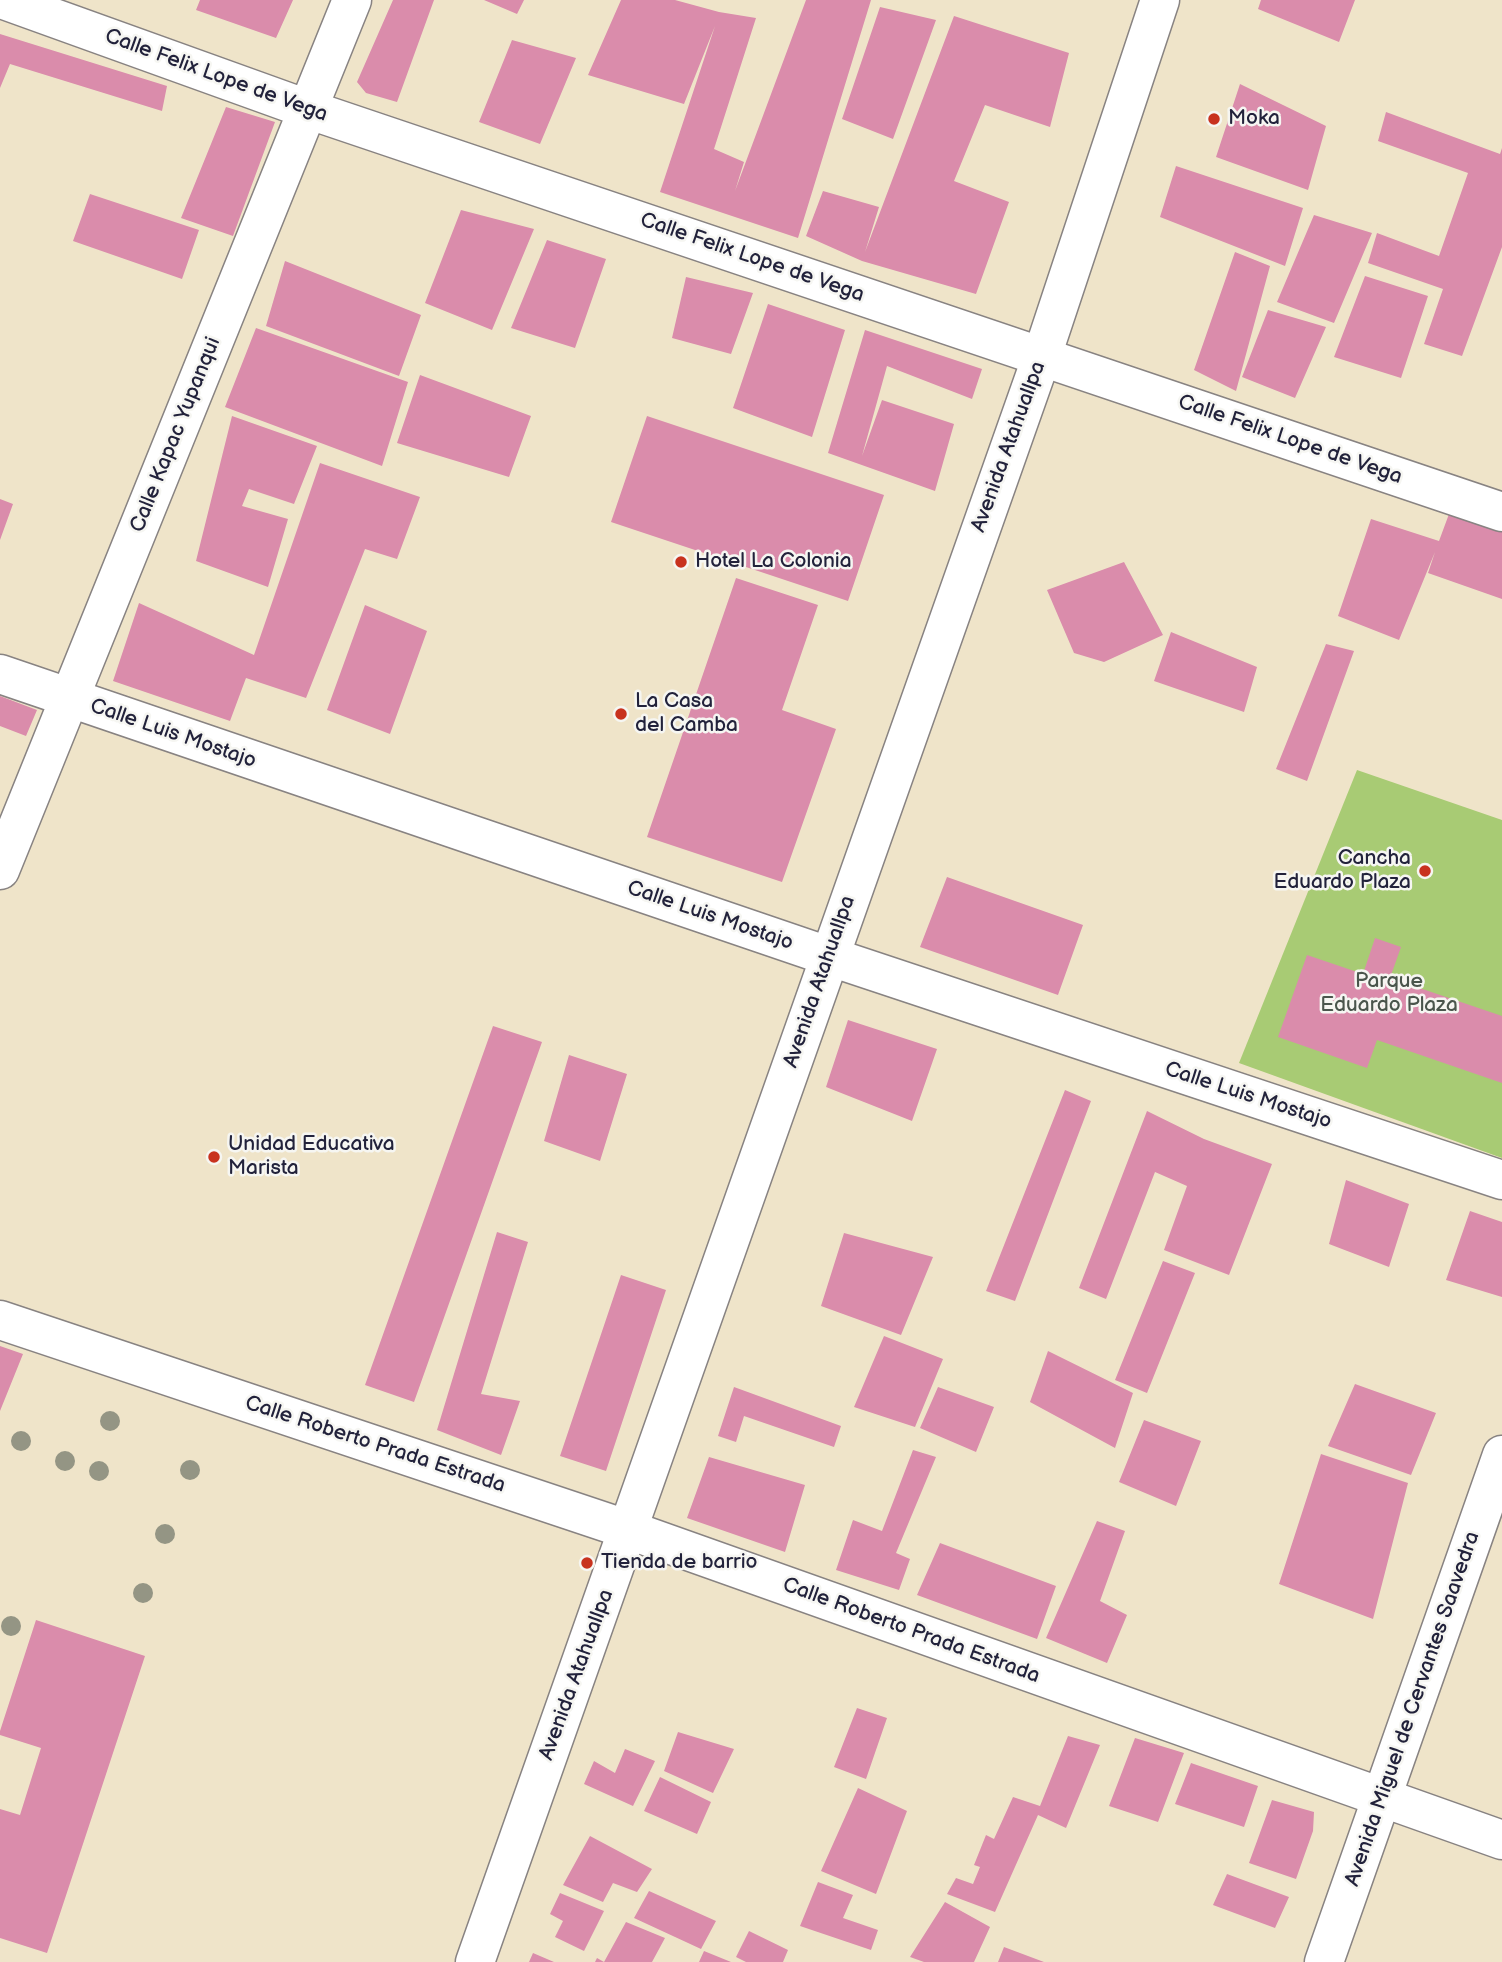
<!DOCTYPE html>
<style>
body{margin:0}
canvas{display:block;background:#efe4c9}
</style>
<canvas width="1502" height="1962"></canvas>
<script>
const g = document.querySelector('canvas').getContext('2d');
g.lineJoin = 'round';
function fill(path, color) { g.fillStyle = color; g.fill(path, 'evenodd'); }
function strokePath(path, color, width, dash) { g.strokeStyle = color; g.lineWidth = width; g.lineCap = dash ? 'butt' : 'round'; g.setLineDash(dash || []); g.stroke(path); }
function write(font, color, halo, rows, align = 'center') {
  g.font = font + ' "Balsamiq Sans",sans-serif'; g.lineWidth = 5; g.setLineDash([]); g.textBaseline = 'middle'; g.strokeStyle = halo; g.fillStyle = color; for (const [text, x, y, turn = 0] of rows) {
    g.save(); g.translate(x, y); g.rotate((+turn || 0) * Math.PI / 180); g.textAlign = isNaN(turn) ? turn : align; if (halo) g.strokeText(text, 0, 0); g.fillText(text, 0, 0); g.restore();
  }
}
fill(new Path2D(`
 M1357,770l145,50v338l-263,-95z`), '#a8cb74');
fill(new Path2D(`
 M200,0h93l-17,38 -80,-28z
 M393,0h41l-37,102 -31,-9 -9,-11z
 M484,0h40l-7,14z
 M621,0h54l44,12 37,6 -42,131 30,13 -9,29 71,-191h65l-73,238 -138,-46 55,-166 -31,78 -96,-29z
 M1261,0h94l-16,42 -81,-33z
 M880,7l56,13 -43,119 -51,-20z
 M954,16l115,37 -19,74 -65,-22 -31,76 55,21 -33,92 -114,-33 -56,-25 17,-45 56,16 -14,45z
 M0,34l167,52 -5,25 -152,-47 -10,24z
 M512,40l64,18 -36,86 -61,-22z
 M1240,84l86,42 -18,64 -92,-33z
 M226,107l49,15 -42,114 -52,-18z
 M1386,112l114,42 2,-6v99l-40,109 -38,-12 19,-55 -75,-26 9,-30 62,23 29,-83 -90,-32z
 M1176,166l127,42 -18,58 -125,-49z
 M90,194l109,36 -17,49 -109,-38z
 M461,210l73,19 -42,101 -67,-27z
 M1314,215l58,18 -38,90 -57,-21z
 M547,240l59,19 -31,89 -64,-20z
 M1235,252l35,14 -34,125 -42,-21z
 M285,261l136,54 -22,61 -133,-50z
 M1365,276l63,20 -27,82 -67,-21z
 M686,277l67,16 -22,61 -59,-16z
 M768,304l77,26 -33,107 -79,-29z
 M1268,310l58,17 -31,71 -53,-21z
 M256,328l152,54 -26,84 -157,-59z
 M865,330l117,39 -10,30 -85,-33 -25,90 20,-56 72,24 -19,67 -107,-38z
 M420,375l111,41 -22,61 -112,-34z
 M232,416l85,30 -23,58 -45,-15 -7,17 46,13 -20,68 -72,-26z
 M647,416l237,79 -36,106 -237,-79z
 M320,463l100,34 -23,62 -32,-10 -59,149 -60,-20 -16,43 -117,-40 26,-78 115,52z
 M0,499l13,5 -13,36z
 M1449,514l53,18v67l-74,-26 7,-21 -36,88 -61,-24 33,-97 68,22z
 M1124,562l39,73 -59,27 -30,-9 -27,-63z
 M736,578l82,27 -36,105 54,19 -54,153 -135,-45z
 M365,605l62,26 -37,103 -63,-24z
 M1171,632l86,35 -13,45 -90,-31z
 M1326,644l28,7 -47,130 -31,-12z
 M0,696l37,14 -11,26 -26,-10z
 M947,877l136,48 -25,70 -138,-48z
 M1375,938l26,9 -11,31 112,38v67l-125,-43 -10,28 -89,-31 29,-82 56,19z
 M848,1020l89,29 -25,72 -86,-34z
 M493,1026l49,16 -128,360 -49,-17z
 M569,1055l58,19 -27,87 -56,-20z
 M1065,1090l26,11 -76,200 -29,-10z
 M1147,1111l57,28 68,25 -43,111 -65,-25 23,-64 -32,-14 -49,127 -27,-11z
 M1346,1180l63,24 -20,63 -60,-23z
 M1470,1211l32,11v75l-56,-17z
 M497,1232l31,10 -47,152 39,7 -19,54 -64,-25z
 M844,1233l89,24 -32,78 -80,-29z
 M1163,1261l32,12 -48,120 -32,-13z
 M621,1275l45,15 -60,181 -46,-15z
 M884,1336l59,23 -28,68 -61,-20z
 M0,1346l23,8 -23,57z
 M1048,1351l85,42 -18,55 -85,-46z
 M1355,1384l81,29 -25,62 -83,-29z
 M734,1387l107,39 -7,21 -90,-31 -8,26 -18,-6z
 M938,1387l56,20 -18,45 -56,-24z
 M1144,1420l57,21 -25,65 -57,-24z
 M913,1450l23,7 -40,96 14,6 -11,31 -63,-20 17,-50 29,11z
 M1321,1454l87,29 -35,136 -94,-35z
 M709,1457l96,28 -20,67 -98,-34z
 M1097,1521l28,10 -25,70 27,14 -20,48 -61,-25z
 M940,1543l116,43 -19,53 -120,-44z
 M36,1620l109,36 -98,297 -47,-15v-129l20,6 21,-67 -41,-13v-4z
 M857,1708l30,10 -21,61 -32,-12z
 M678,1732l56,17 -21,44 -49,-22z
 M1068,1736l32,9 -34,83 -28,-13 -43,97 -48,-18 9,-16 17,6 7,-17 -6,-2 12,-30 8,4 19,-42 27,9z
 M1135,1738l49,15 -26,69 -49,-16z
 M625,1749l30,12 -22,45 -49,-22 10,-23 21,12z
 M1191,1763l67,23 -14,41 -69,-23z
 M660,1777l51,25 -14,32 -53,-23z
 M858,1788l49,23 -31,83 -55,-23z
 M1272,1800l42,12 -1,19 -17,48 -47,-16z
 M590,1836l62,33 -15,23 -24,-9 -10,19 -40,-17z
 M1227,1874l62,23 -14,31 -62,-23z
 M818,1882l35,13 -10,23 35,12 -7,20 -71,-24z
 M649,1891l67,30 -15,28 -67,-31z
 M560,1893l44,18 -20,40 -29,-14 8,-16 -13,-7z
 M945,1902l45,25 -16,35h-50l-14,-5z
 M626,1922l39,16 -13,24h-57l2,-4 7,4z
 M749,1931l39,19 -5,12h-37l-10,-5z
 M1004,1947l40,15h-46z
 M704,1951l27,11h-32z
 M533,1953l21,9h-25z`), '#da8cab');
const minor = new Path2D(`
 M4,0l303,109 1195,403
 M0,674l828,282 674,224
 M0,870l352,-870
 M0,1320l629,210 873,310
 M1324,1962l178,-507`);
const secondary = new Path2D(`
 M475,1962l567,-1606 118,-356`);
strokePath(minor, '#888382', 41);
strokePath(secondary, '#888382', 41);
strokePath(minor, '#fff', 38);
strokePath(secondary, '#fff', 38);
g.fillStyle = '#949584';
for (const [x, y] of [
 [110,1421],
 [21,1441],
 [65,1461],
 [190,1470],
 [99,1471],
 [165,1534],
 [143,1593],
 [11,1626]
]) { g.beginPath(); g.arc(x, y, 10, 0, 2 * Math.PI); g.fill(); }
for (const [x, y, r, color] of [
 [1214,119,7,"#c8321e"],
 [681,562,7,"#c8321e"],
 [621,714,7,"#c8321e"],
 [1425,871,7,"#c8321e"],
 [214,1157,7,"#c8321e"],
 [587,1563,7,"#c8321e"]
]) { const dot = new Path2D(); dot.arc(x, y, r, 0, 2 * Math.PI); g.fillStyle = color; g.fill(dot); strokePath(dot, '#f6f6f2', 2.5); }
write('21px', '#22223b', '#f6f6f2', [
 ["Calle Felix Lope de Vega",216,76,20],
 ["Calle Felix Lope de Vega",752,258,19],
 ["Calle Kapac Yupanqui",176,435,-68],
 ["Calle Felix Lope de Vega",1290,440,19],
 ["Avenida Atahuallpa",1009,447,-70],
 ["Calle Luis Mostajo",173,734,19],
 ["Calle Luis Mostajo",710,916,19],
 ["Avenida Atahuallpa",820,982,-71],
 ["Calle Luis Mostajo",1248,1096,18],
 ["Calle Roberto Prada Estrada",375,1445,18],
 ["Calle Roberto Prada Estrada",911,1631,20],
 ["Avenida Atahuallpa",577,1675,-70],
 ["Avenida Miguel de Cervantes Saavedra",1413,1709,-71]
]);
write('21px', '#22223b', '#f6f6f2', [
 ["Moka",1228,119],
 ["Hotel La Colonia",695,562],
 ["La Casa",635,702],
 ["del Camba",635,726],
 ["Cancha",1411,859,"right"],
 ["Eduardo Plaza",1411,883,"right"],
 ["Unidad Educativa",228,1145],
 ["Marista",228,1169],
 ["Tienda de barrio",601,1563]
], 'left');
write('21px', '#4a554c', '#f6f6f2', [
 ["Parque",1389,982],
 ["Eduardo Plaza",1389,1006]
]);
</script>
